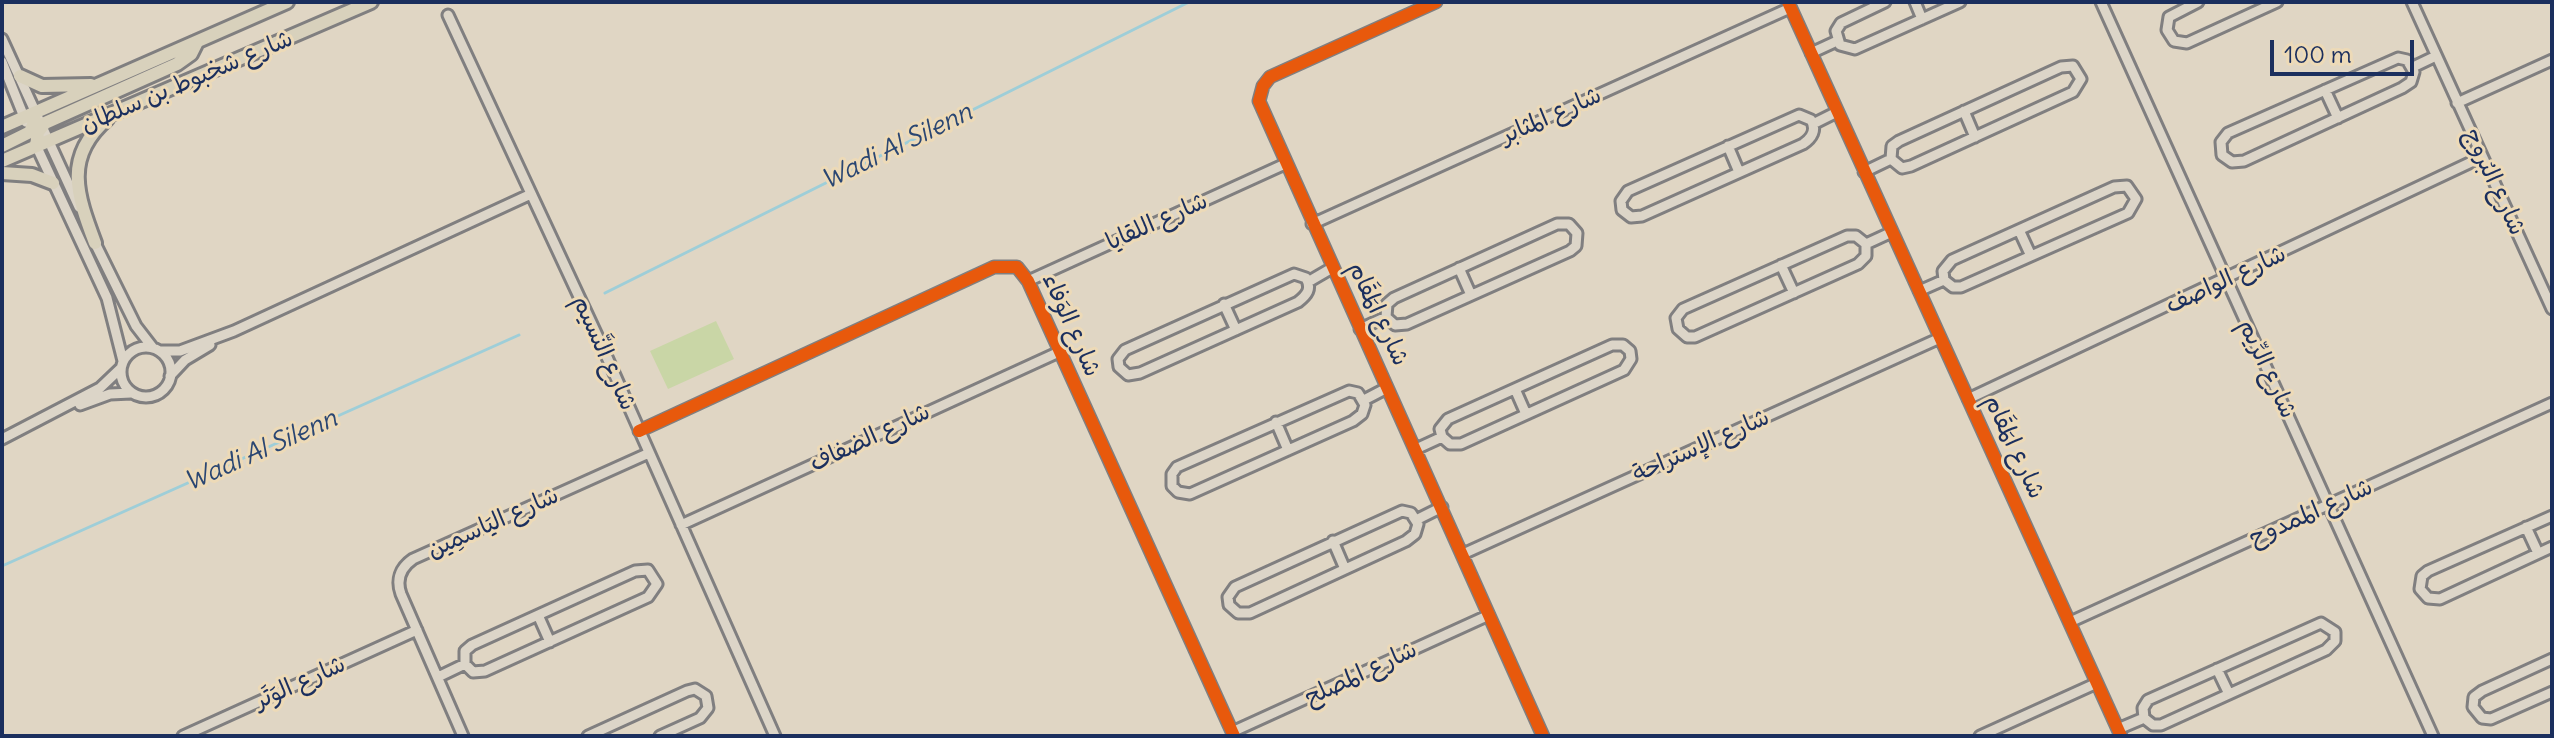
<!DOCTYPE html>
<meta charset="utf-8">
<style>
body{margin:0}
#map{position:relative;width:2554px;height:738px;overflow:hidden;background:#e0d6c4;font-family:Delius,sans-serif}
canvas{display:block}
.frame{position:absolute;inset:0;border:4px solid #1b2f5e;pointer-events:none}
.scale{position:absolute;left:2270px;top:40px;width:144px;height:36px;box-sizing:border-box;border:4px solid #1b2f5e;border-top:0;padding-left:10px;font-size:24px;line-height:28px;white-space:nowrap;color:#1b2f5e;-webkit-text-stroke:6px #eddab7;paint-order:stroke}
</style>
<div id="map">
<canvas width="2554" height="738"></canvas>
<div class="frame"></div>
<div class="scale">100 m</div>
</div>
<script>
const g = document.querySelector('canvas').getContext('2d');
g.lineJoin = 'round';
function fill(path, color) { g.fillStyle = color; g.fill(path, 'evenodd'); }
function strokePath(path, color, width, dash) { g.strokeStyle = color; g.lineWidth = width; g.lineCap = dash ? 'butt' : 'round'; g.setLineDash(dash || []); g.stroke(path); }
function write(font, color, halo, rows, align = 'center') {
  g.font = font + ' Delius,"Playpen Sans Arabic",sans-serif'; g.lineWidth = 6; g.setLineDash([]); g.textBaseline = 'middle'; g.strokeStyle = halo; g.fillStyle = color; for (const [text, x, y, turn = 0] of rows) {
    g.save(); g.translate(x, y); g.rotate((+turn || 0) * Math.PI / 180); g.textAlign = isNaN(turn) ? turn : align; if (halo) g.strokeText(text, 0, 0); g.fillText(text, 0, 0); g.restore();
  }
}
fill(new Path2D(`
 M716,321l18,38 -66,30 -18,-38z`), '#c9d6a6');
strokePath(new Path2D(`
 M605,293l584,-291
 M2,566l517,-231`), '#9eced8', 3);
const minor = new Path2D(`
 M1436,2l-166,75 -7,9 -4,15 284,635
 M1788,2l333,734
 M1885,2l-44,21 -5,8 4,14 15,4 105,-47
 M1915,2l7,17
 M2101,2l332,734
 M2198,2l-29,15 -2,13 7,11 13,2 90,-41
 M2412,2l140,307
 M448,15l154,331 173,390
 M2,39l77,168
 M1811,53l26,-12
 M2398,58l9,2 7,12 -3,10 -9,6 -158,73 -12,1 -10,-7 -1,-13 7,-9z
 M2,62l24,60
 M2073,66l8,13 -8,13 -162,74 -9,2 -11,-9 1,-13 7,-5 162,-74z
 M2413,67l23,-11
 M2325,90l13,28
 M2457,103l95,-43
 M1964,111l11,26
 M1799,115l12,5c6,10 1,18 -8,24l-161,72 -11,1 -9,-7 -1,-9 7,-10z
 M1813,124l24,-12
 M35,143l72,155 16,63
 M1728,146l11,26
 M1864,172l27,-13
 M2127,186l9,13 -8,14 -167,74h-8l-9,-7 -1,-9 9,-11 162,-73z
 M1312,224l478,-216
 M1557,224h12l8,9 -1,13 -6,5 -163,73 -12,1 -9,-8 1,-13 7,-6z
 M2019,230l12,26
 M1847,236h9l10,8v12l-8,8 -163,73h-8l-9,-8 -2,-11 7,-9z
 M93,239l43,87 17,22
 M1866,244l26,-12
 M1781,265l13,28
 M1459,268l12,27
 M1294,274l12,4c6,11 1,17 -8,24l-158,71 -12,2 -9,-8 -1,-8 7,-9z
 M1028,281l257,-117
 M1308,282l24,-14
 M1919,291l25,-11
 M1224,304l12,26
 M1360,329l26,-12
 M1612,345h11l7,6 1,8 -7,11 -163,74h-11l-8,-7 -2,-8 8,-10z
 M121 372a25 25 0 1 1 50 0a25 25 0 1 1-50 0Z
 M160,351h20l54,-20 297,-137
 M170,376l15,-16 25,-15
 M1515,389l11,25
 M1349,391l9,2 7,12 -3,9 -9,7 -163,73 -12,-2 -6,-6v-12l5,-7z
 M1968,399l514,-242
 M1364,400l23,-12
 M80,405l30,-11 21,-1
 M1276,422l12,28
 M639,431l355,-164h23l11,14 206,455
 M2,439l98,-51 21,-20
 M1416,449l26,-12
 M1402,511l9,2 7,11 -3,10 -9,7 -156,72h-12l-9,-8 -1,-8 7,-10z
 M2552,516l-124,55 -6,5 -2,13 8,9 12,1 112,-52
 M1416,520l26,-13
 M681,525l378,-173
 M2526,527l12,26
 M1333,541l12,28
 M1463,554l477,-216
 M648,570l9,14 -9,13 -163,74 -12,1 -8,-8v-13l7,-6 163,-74z
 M538,615l12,27
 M2070,622l482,-219
 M2321,623l14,9v9l-9,9 -165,75h-8l-9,-7 -1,-10 5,-8z
 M2552,659l-70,32 -8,6 -1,10 9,11 9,1 61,-27
 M2217,669l12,25
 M438,677l27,-13
 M2118,729l26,-11
 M1232,732l257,-117
 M183,736l234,-106
 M463,736l-62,-142c-5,-14 -1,-26 12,-35l236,-106
 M588,736l99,-45 8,-2 11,7 2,12 -8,10 -40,18
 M1980,736l117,-53`);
const major = new Path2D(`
 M20,76l22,10 49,-1
 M2,127l285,-125
 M2,146l28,-14 5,-12
 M36,146l2,-14 7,-9 132,-59 14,-10 6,-12
 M2,161l369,-159
 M2,173l30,2 21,8
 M95,243c-18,-48 -32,-86 12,-124`);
strokePath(minor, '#807f80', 15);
strokePath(major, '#807f80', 18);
strokePath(minor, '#dcd5c8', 9);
strokePath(major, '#d8d1bc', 12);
strokePath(new Path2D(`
 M1436,2l-166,75 -7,9 -4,15 284,635
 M1788,2l333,734
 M639,431l355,-164h23l11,14 206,455`), '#e8590c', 12);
write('24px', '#1b2f5e', '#eddab7', [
 ["شارع شخبوط بن سلطان",187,82,-23],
 ["شارع المثابر",1551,116,-24],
 ["شارع البُروج",2494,182,65],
 ["شارع اللقايا",1157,222,-24],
 ["شارع الواصف",2226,280,-25],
 ["شارع المَقَام",1378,314,65],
 ["شارع الوَفاء",1071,325,66],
 ["شارع النَّسيم",604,353,66],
 ["شارع الرِّيم",2267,369,65],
 ["شارع الضفاف",870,438,-25],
 ["شارع الإستراحة",1701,446,-24],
 ["شارع المَقَام",2014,447,65],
 ["شارع الممدوح",2311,513,-24],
 ["شارع اليَاسمِين",493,523,-24],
 ["شارع المصلح",1361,674,-25],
 ["شارع الوَتَر",300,683,-24]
]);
write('italic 26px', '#2a4672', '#eddab7', [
 ["Wadi Al Silenn",897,147,-26],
 ["Wadi Al Silenn",261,451,-24]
]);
</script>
